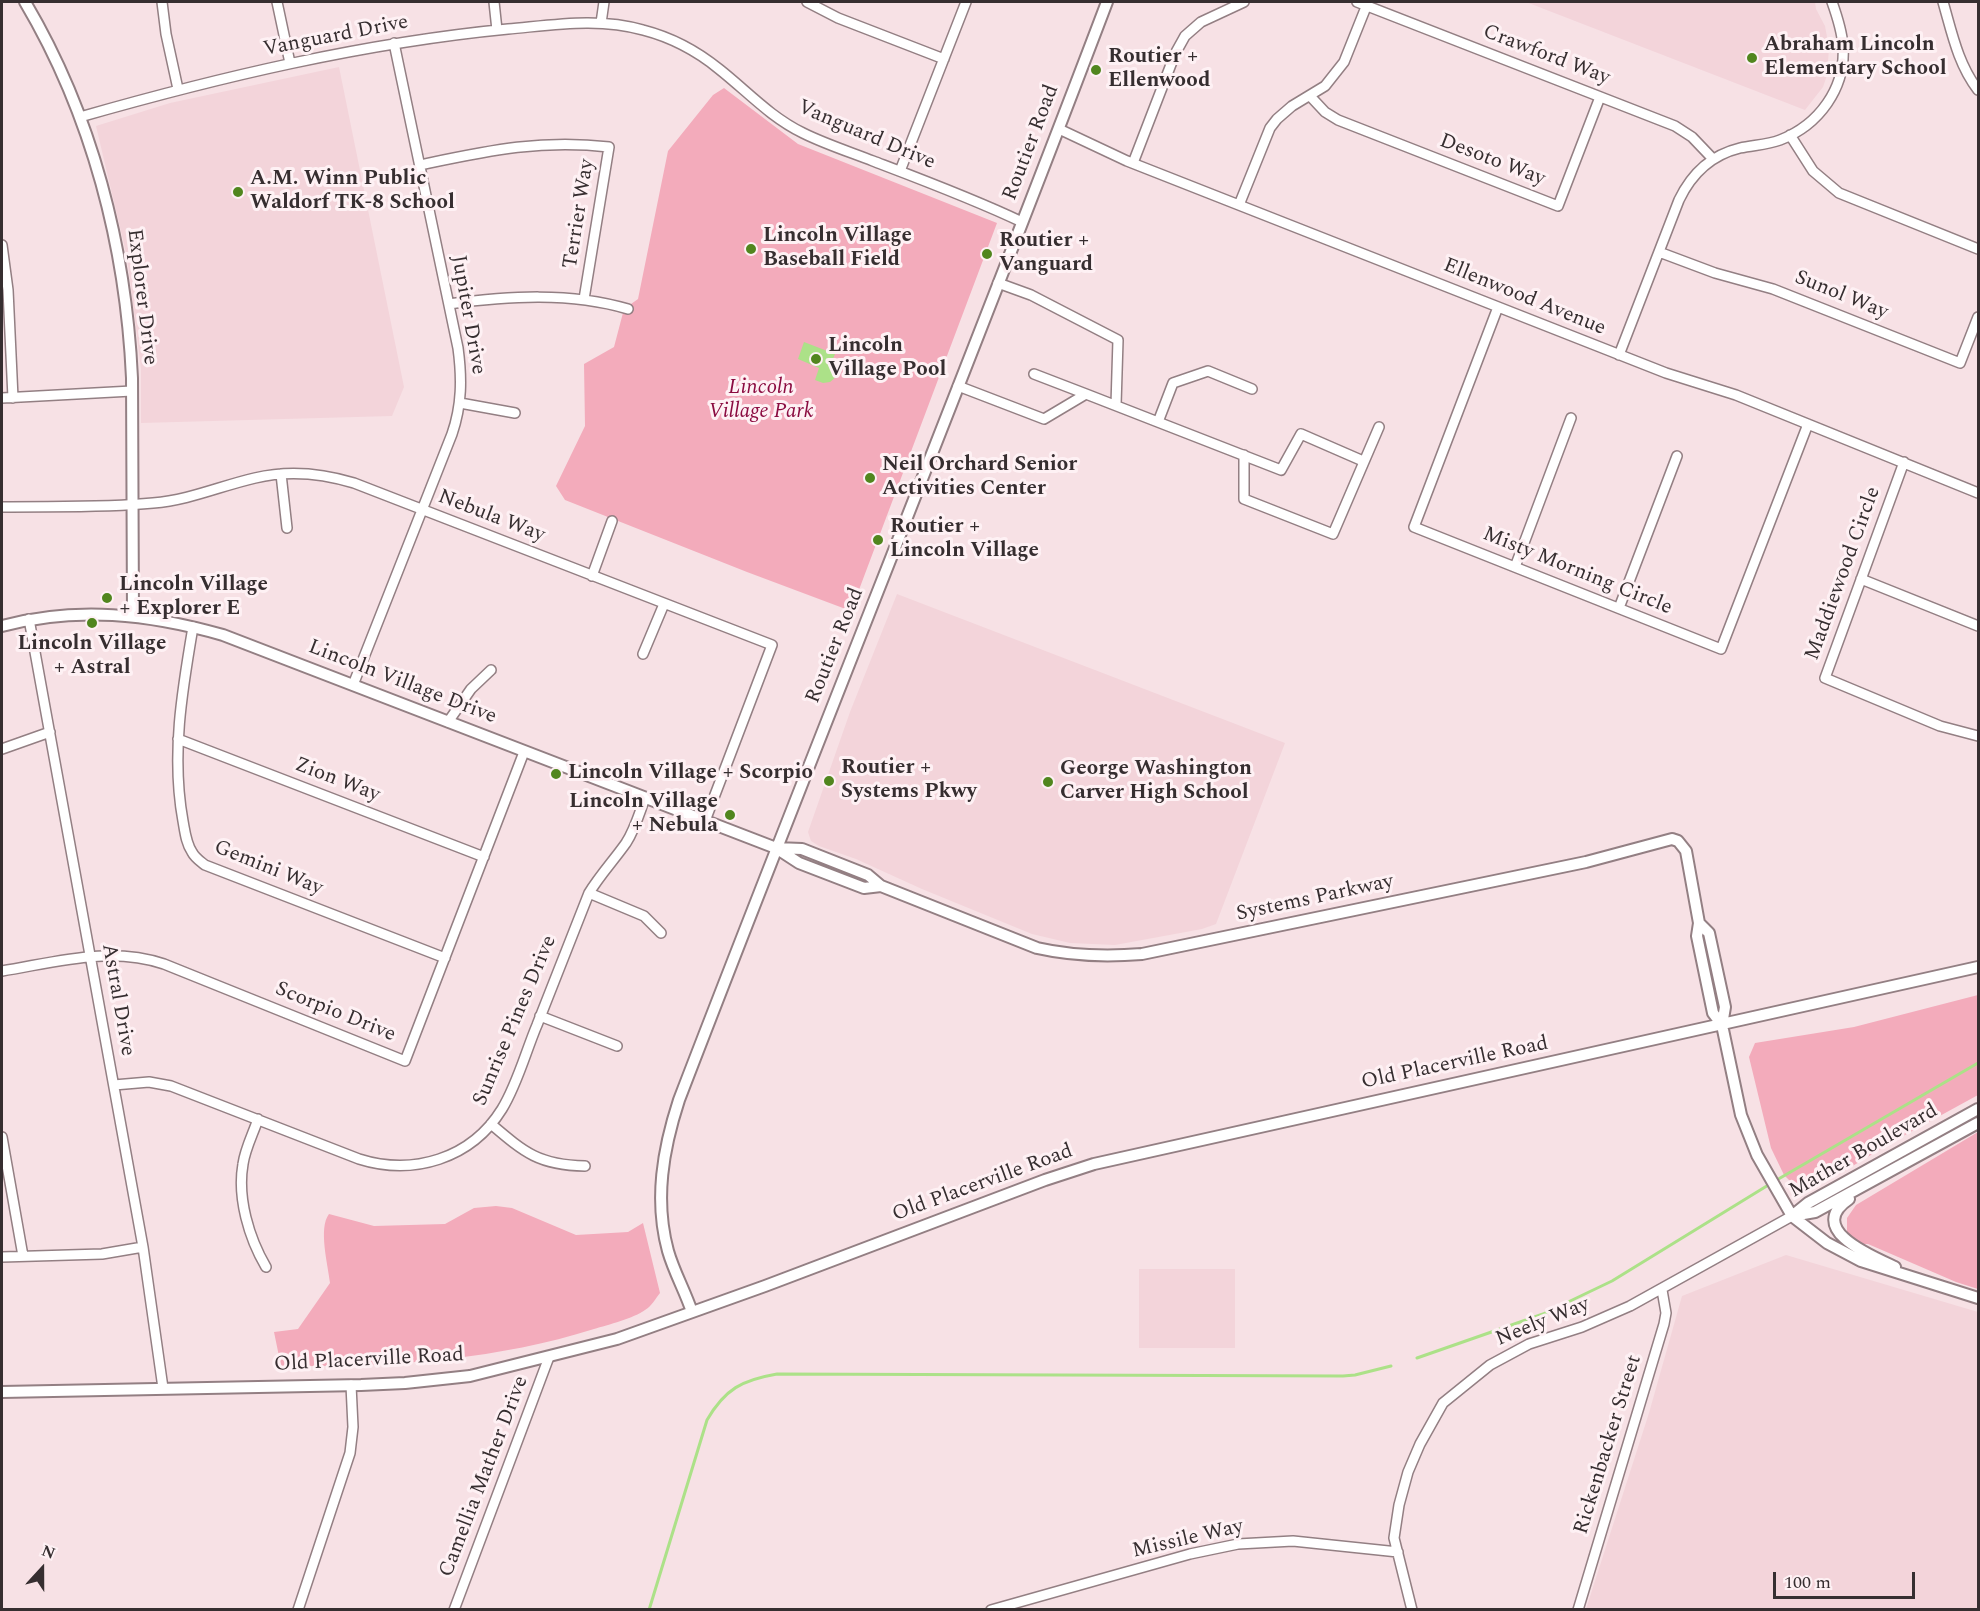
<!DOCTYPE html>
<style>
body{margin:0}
#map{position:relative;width:1980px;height:1611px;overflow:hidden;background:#f7e1e5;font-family:Spectral,serif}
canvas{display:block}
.frame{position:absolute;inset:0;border:3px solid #362e30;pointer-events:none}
.north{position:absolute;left:12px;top:1539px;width:60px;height:60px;-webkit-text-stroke:4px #fef1f4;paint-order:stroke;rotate:21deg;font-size:16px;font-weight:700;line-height:24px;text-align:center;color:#362e30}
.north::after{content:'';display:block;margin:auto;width:21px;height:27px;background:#362e30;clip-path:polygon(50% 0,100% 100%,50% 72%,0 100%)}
.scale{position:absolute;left:1773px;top:1572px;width:142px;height:27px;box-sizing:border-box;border:3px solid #362e30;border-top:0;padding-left:8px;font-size:18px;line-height:21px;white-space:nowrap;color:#362e30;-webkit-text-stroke:4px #fef1f4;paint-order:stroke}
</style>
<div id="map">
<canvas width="1980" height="1611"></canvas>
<div class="frame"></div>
<div class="north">N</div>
<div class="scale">100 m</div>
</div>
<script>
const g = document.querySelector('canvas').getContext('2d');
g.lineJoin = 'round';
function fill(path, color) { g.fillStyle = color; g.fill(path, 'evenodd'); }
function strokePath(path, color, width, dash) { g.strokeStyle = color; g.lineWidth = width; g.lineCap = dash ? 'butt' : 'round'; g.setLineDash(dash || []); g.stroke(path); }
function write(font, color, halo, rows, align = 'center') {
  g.font = font + ' Spectral,serif'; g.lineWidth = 6; g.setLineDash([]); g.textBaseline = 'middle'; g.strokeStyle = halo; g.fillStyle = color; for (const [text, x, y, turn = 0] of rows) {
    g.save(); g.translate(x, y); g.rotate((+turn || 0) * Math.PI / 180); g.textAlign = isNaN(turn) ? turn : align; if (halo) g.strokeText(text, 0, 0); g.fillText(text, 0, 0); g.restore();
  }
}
fill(new Path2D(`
 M1526,2h289l1,7 9,17 4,22 -2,27 -4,12 -18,23z
 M339,67l65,320 -12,29 -251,7v-54l-14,-112 -31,-131 74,-23z
 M897,594l388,149 -69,181 -14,5 -87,16 -45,-2 -38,-9 -110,-45 -66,-30 -37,-13 -8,-5 -3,-9 42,-120z
 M1786,1255l192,57v297h-392l63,-196 33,-117z
 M1139,1269h96v79h-96z`), '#f3d4da');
fill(new Path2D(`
 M724,88l74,56 199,79 -146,388 -104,-39 -182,-72 -9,-14 29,-60 -1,-62 30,-17 10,-38 14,-10 30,-148 45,-56z
 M1978,995v100l-84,46 -58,35 -34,17 -18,-18 -13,-27 -22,-91 6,-14 99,-16z
 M1978,1132v157l-22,-7 -88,-38h-5l-16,-11v-15l9,-13z
 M496,1206l16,2 64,27 52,-3 15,-9 17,70c-4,5 -9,14 -15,17 -11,8 -37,15 -51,19 -101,32 -209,38 -313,37l-7,-34 24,-3 32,-46c-2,-18 -12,-55 -1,-69l45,12 71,-2 29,-16z`), '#f3abbb');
fill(new Path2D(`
 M804,342l31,12 -6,14 8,-2 -1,11 -6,5 -7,1 -8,-3 4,-12 -21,-9z`), '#ace188');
strokePath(new Path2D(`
 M1775,1181l203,-118
 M1417,1358l126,-44 69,-33 158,-97
 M649,1610l58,-190c18,-31 35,-40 70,-46l566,2 12,-1 36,-9`), '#ace188', 3);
const minor = new Path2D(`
 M162,2l4,32 12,55
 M277,2l13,61
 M494,2l3,28
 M807,2l31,16 106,41
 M1357,2l318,124 17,11 21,22
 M1943,2c9,31 15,62 35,88
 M601,23l3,-21
 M1310,96l15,16 13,8 220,86 42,-109
 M80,117c140,-40 283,-74 428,-88 45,-4 91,-12 135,1 27,7 54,21 76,39 28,22 51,48 84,64 22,11 47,19 70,28 50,19 101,38 149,61
 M1059,129l68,32 539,212 70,22 242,98
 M1790,135l23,36 26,22 139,56
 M1133,163l42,-109 10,-18 16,-14 43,-20
 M420,165c67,-14 120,-26 189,-18l-25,152
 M900,171l66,-169
 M1239,205l31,-77 7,-9 15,-13 33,-20 19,-24 24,-60
 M2,245l6,45 5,108
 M1659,252l56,21 58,16 187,74 18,-46
 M998,283l33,12 87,45 -2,65
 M449,304c60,-8 121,-12 179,5
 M1498,307l-84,220 307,122 87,-225
 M1619,355l60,-155c12,-25 32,-45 61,-52 13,-3 27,-3 40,-8 39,-15 66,-52 63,-94 -1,-15 -6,-30 -11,-44
 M1034,374l52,20
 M958,386l86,33 42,-25 195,76 20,-36 62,27
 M2,398l130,-7
 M460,403l55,10
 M1158,422l15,-39 35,-12 44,18
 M1244,455v44l89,35 46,-107
 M1904,462l-79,216 115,48 38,10
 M281,474l6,54
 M2,507c50,-1 101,1 151,-4 37,-3 67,-17 102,-25 33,-8 66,-5 99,5l418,162 -67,176
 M1515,567l56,-149
 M592,576l20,-55
 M1861,579l117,47
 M1619,608l58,-152
 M29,619l114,628 20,141
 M193,627c-11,64 -22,129 -10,194 2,11 3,22 9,31 3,6 8,9 13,13l240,93
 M643,654l21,-50
 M353,685l99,-251c10,-29 10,-56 6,-86l-64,-305
 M448,722l23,-33 20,-19
 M178,739l306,118
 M2,749l48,-17
 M589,893l55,23 17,17
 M2,971c55,-9 107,-25 162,-7l241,97 119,-309
 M540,1016l77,30
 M114,1085l35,-3 22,4 188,73c54,17 112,0 143,-50 15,-24 24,-58 35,-84 17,-44 35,-88 52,-132 11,-18 25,-33 37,-50 9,-14 13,-29 19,-45
 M258,1119c-5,15 -13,30 -15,45 -6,34 6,74 23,103
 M491,1124c34,29 48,41 94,42
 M2,1137l21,119
 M2,1257l100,-3 41,-7
 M298,1610l52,-157 3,-26 -2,-42
 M454,1610l95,-253
 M991,1610l199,-56 48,-10 55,-3 105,11
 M1412,1610l-18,-72 5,-33 9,-33 12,-28 23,-41 47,-38 39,-21 53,-17 48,-21 162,-90
 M1578,1610l86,-286 2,-11 -4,-23`);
const tertiary = new Path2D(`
 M25,2c67,113 101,245 107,376l1,238
 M2,626c75,-20 147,-12 221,9l553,213 23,15 65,25 17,-2
 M776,848l26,1 66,26 13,11 156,62c35,8 68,9 105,6l444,-92 86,-23 6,2 8,10 13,72 -2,13 16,77 9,12
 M1699,923l10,10 16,74 -3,18 19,90 16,40 35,61 35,27 34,18 117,37
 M1849,1199c-44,30 22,57 46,68
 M1792,1216l16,-13 170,-94
 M1792,1216l23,-4 163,-89
 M692,1312c-7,-21 -18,-40 -24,-61 -14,-51 -5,-102 11,-151 141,-367 289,-731 428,-1098
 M2,1392l359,-7 44,-2 65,-7 147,-37 148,-53 280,-106 49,-16 884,-197`);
strokePath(minor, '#937f83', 12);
strokePath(tertiary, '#937f83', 14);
strokePath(minor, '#fff', 9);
strokePath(tertiary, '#fff', 10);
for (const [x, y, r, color] of [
 [1752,58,6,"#51861e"],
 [1096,70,6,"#51861e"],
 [238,192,6,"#51861e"],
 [751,249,6,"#51861e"],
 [987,254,6,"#51861e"],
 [816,359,6,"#51861e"],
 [870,478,6,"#51861e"],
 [878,540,6,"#51861e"],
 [107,598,6,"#51861e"],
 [92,623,6,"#51861e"],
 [556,774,6,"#51861e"],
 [829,781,6,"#51861e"],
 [1048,782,6,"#51861e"],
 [730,815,6,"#51861e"]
]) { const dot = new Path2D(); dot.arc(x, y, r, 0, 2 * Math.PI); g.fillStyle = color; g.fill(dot); strokePath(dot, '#fef1f4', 2); }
write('21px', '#362e30', '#fef1f4', [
 ["Vanguard Drive",336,37,-11],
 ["Crawford Way",1546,56,21],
 ["Vanguard Drive",866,136,23],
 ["Routier Road",1032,143,-69],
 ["Desoto Way",1492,161,21],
 ["Terrier Way",580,214,-81],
 ["Sunol Way",1841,296,22],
 ["Explorer Drive",141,297,83],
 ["Ellenwood Avenue",1524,298,22],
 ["Jupiter Drive",467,315,80],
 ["Nebula Way",491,517,21],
 ["Misty Morning Circle",1577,572,22],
 ["Maddiewood Circle",1844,574,-70],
 ["Routier Road",836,646,-68],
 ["Lincoln Village Drive",402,683,21],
 ["Zion Way",337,781,21],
 ["Gemini Way",268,869,22],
 ["Systems Parkway",1315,899,-12],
 ["Astral Drive",117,1000,80],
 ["Scorpio Drive",335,1013,22],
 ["Sunrise Pines Drive",516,1021,-67],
 ["Old Placerville Road",1455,1064,-12],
 ["Mather Boulevard",1864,1152,-30],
 ["Old Placerville Road",983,1184,-20],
 ["Neely Way",1543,1323,-22],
 ["Old Placerville Road",369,1361,-3],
 ["Rickenbacker Street",1609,1445,-73],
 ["Camellia Mather Drive",485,1477,-69],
 ["Missile Way",1188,1540,-13]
]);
write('bold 21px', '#362e30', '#fef1f4', [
 ["Abraham Lincoln",1764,46],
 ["Elementary School",1764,70],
 ["Routier +",1108,58],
 ["Ellenwood",1108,82],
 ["A.M. Winn Public",250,180],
 ["Waldorf TK-8 School",250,204],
 ["Lincoln Village",763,237],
 ["Baseball Field",763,261],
 ["Routier +",999,242],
 ["Vanguard",999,266],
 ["Lincoln",828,347],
 ["Village Pool",828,371],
 ["Neil Orchard Senior",882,466],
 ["Activities Center",882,490],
 ["Routier +",890,528],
 ["Lincoln Village",890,552],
 ["Lincoln Village",119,586],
 ["+ Explorer E",119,610],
 ["Lincoln Village",92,645,"center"],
 ["+ Astral",92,669,"center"],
 ["Routier +",841,769],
 ["Systems Pkwy",841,793],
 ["George Washington",1060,770],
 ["Carver High School",1060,794],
 ["Lincoln Village + Scorpio",568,774],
 ["Lincoln Village",718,803,"right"],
 ["+ Nebula",718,827,"right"]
], 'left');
write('italic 21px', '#8b0c41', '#fef1f4', [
 ["Lincoln",761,389],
 ["Village Park",761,413]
]);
</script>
